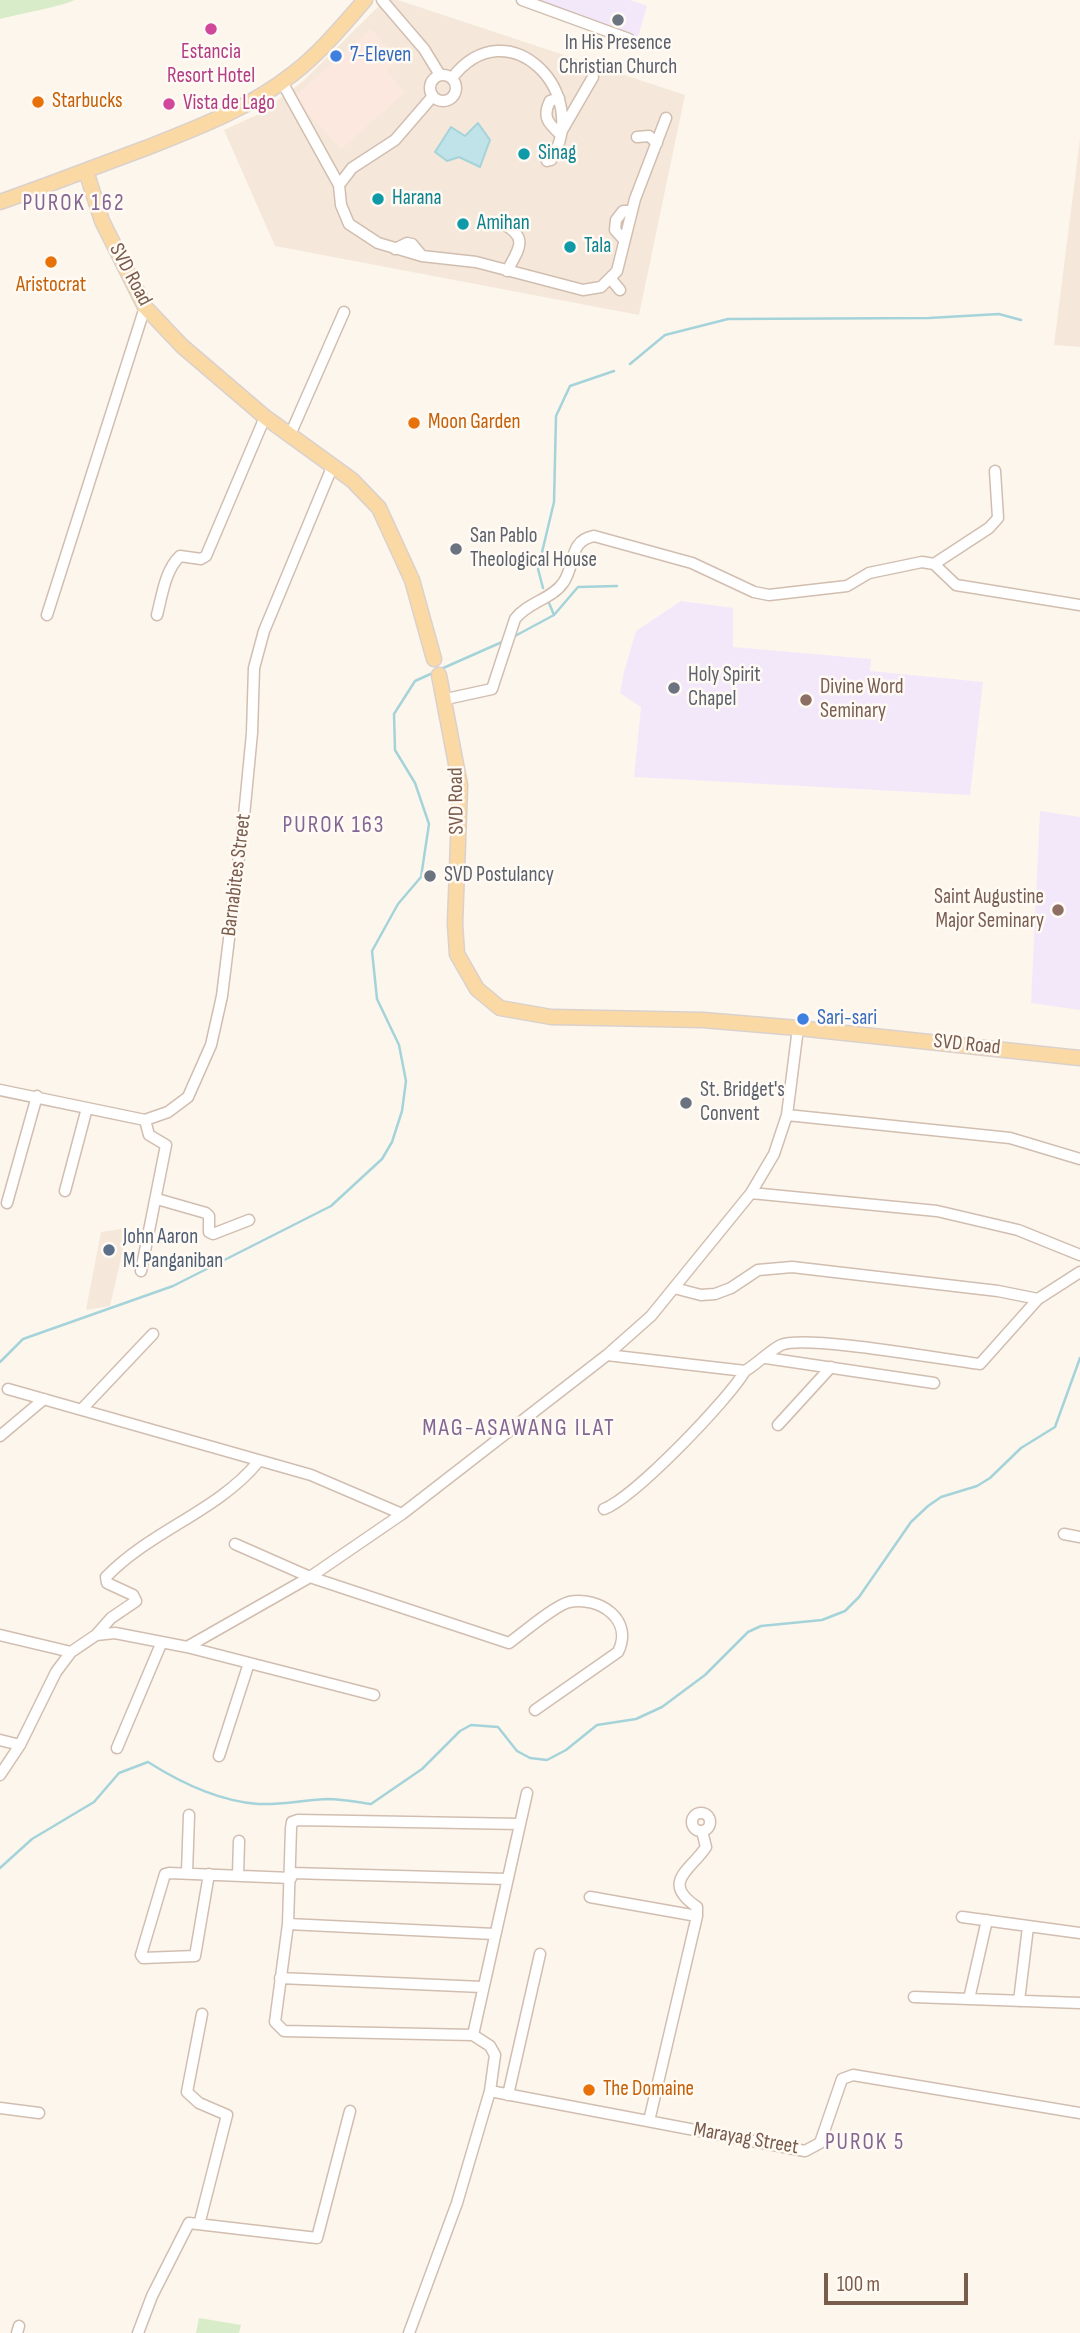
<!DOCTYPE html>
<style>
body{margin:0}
#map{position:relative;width:1080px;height:2333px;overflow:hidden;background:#fdf6ec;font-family:"Sofia Sans Condensed",sans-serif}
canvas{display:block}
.scale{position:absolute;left:824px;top:2273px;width:144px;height:32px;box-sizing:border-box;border:4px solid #7a5c4d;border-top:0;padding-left:9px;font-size:21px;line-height:24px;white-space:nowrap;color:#7a5c4d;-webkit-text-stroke:5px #fffaf3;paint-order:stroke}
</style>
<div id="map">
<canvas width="1080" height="2333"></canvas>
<div class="scale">100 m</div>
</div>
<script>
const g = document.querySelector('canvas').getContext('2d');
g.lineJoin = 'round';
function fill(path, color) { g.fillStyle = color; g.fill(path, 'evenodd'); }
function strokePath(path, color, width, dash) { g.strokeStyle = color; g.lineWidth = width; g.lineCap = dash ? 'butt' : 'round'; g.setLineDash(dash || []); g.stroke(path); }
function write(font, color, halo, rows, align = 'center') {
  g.font = font + ' "Sofia Sans Condensed",sans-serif'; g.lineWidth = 5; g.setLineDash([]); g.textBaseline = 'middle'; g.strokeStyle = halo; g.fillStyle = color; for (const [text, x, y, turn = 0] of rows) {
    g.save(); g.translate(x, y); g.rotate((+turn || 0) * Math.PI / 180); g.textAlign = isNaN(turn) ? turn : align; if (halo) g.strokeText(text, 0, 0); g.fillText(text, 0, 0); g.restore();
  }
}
fill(new Path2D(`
 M385,0h13l287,95 -46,220 -364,-69 -51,-116 35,-16 43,-32z
 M1080,139v208l-26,-2z
 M128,1228l-18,78 -24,4 15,-78z`), '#f5e8da');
fill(new Path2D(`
 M371,29l27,31 -12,11 19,21 -64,57 -47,-52z`), '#fde8e0');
fill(new Path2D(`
 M522,0h108l17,6 -10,34z
 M681,601l52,7v39l138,12 -1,12 113,11 -13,113 -336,-18 7,-70 -21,-14 4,-21 12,-41z
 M1040,811l40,6v193l-49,-7z`), '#f3e8fa');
fill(new Path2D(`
 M0,0h74c-6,5 -60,15 -74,19z
 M199,2318l42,7 -2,8h-43z`), '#d8ecc9');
const water = new Path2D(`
 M478,123l12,17 -10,27 -21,-10 -12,4 -12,-9 16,-25 14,9z`);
fill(water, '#bfe3e8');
strokePath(water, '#a5d3da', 2);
strokePath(new Path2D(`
 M630,364l35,-29 63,-16 201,-1 70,-4 22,6
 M543,588l-5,-19 16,-67 2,-86 14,-30 44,-15
 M549,603l5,12
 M515,636l39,-21 24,-28 39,-1
 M441,669l61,-27
 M0,1362l23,-23 150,-53 158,-80 51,-47 10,-17 10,-31 4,-30 -7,-36 -22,-46 -5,-48 26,-47 23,-27 8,-53 -14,-41 -20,-33 -1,-36 21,-33 20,-9
 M0,1868l32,-29 62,-37 25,-29 29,-11c33,21 70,39 110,42 24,1 46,-4 70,-5 14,0 29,3 43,5l51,-35 38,-38 11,-6 27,2 19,24 13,7 17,2 19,-10 31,-25 39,-6 26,-12 43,-32 43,-43 13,-6 61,-6 23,-9 14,-14 52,-75 17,-16 13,-9 36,-11 13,-8 31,-30 34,-21 25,-69`), '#a5d3da', 2.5);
const minor = new Path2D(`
 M382,0l42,49 16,26
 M522,0l107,39
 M430 88a13 13 0 1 1 26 0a13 13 0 1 1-26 0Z
 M452,78c56,-72 141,15 99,82l-4,1
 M282,82l57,103 2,20 8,19 29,19 44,13 54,6 107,28 18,-3 16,-16 18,-72 31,-81
 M559,98l-9,3c-8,16 -2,22 10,33l33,-57
 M637,137l12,-1 8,7
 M339,185l13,-17 43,-28 38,-44
 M503,224c27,14 15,26 4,47
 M624,240l-9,-10 1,-10 7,-9h8
 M395,249l12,-6 5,1 10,12
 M610,278l10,12
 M290,435l54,-123
 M934,564l55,-36 9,-10 -3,-47
 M47,615l98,-308
 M157,615c5,-19 8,-45 23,-59l21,3 5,-3 59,-139
 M446,699l46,-10 23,-70c13,-17 37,-20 48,-36 13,-18 5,-42 31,-47l98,27 62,29 15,3 78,-9 22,-13 53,-11 12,2 22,21 124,20
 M0,1090l145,30 23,-8 20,-15 23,-52 11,-49 22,-180 8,-83 2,-65 10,-37 69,-166
 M787,1115l223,23 70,21
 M65,1191l22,-83
 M751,1193l186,18 81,19 62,25
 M157,1199l49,14 3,3v16l4,2 36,-14
 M7,1203l30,-107
 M141,1271l25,-126 -17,-10 -4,-15
 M674,1288l27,7 14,-1 16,-6 27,-18 34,-3 206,24 40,8
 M607,1355l138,16c12,-7 24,-20 36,-26 23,-11 165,15 199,19l58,-65 42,-27
 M766,1358l168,25
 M8,1389l303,86 91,39
 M82,1409l71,-75
 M778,1425l53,-58
 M0,1436l44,-37
 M604,1509c31,-12 124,-109 141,-138
 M1064,1534l16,3
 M235,1544l75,33 199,66c14,-10 45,-37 60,-41 31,-6 65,18 49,50l-83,58
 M0,1635l71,17
 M96,1635l15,-17 25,-17 -3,-6 -26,-12 -1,-6c44,-46 112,-66 152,-115
 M187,1647l123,-70 92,-63 205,-159 44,-39 100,-123 23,-39 13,-39 11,-87
 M0,1740l20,5
 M117,1748l44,-104
 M219,1756l30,-93
 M0,1775l20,-30 36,-73 15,-20 25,-17 19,-2 72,14 187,48
 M692 1822a9 9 0 1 1 18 0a9 9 0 1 1-18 0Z
 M187,1873l2,-58
 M291,1873l216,6
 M209,1874l-14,82 -52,2 -2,-3 24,-81 4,-1 122,5
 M238,1876l1,-35
 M590,1897l107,19 -48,205
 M697,1916v-9c-37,-25 -6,-37 9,-60l-4,-16
 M962,1917l118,16
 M288,1924l206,10
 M280,1978l202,9
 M914,1997l166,6
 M969,1999l18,-79
 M1019,2001l9,-74
 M473,2035l54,-242
 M490,2091l315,60 15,-8 22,-64 11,-4 227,38
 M508,2095l32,-141
 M0,2108l39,5
 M200,2221l27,-106 -28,-12 -12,-11 15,-78
 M17,2333l2,-7
 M138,2333l14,-37 37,-73 128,15 33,-127
 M409,2333l48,-130 33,-112 5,-36 -5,-9 -17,-11 -189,-4 -9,-9 13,-98 3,-96 1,-6 6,-2 222,4`);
const major = new Path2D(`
 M86,171l16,50 43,86 37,39 83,71 87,63 27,28 33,72 22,79
 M0,202c49,-17 97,-36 146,-54 51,-20 104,-40 148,-75 26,-20 49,-48 71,-73
 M439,675l21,110 -5,139 2,30 20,35 23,19 51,9 152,3 95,8 282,30`);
strokePath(minor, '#d1beb0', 13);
strokePath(major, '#dad1cd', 17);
strokePath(minor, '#fff', 10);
strokePath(major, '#fbd9a5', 14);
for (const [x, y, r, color] of [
 [618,20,7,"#6b7280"],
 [211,29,7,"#d1479c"],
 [336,56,7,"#3f7fe0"],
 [38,102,7,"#e8710a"],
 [169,104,7,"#d1479c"],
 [524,154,7,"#0f9aa8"],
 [378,199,7,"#0f9aa8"],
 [463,224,7,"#0f9aa8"],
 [570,247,7,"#0f9aa8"],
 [51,262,7,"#e8710a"],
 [414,423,7,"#e8710a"],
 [456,549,7,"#6b7280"],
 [674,688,7,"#6b7280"],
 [806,700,7,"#8d6e63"],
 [430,876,7,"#6b7280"],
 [1058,910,7,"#8d6e63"],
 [803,1019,7,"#3f7fe0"],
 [686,1103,7,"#6b7280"],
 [109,1250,7,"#5c6f8a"],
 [589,2090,7,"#e8710a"]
]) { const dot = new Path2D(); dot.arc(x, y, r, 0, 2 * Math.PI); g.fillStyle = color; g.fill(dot); strokePath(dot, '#fffaf3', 2.5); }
write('21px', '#5b616d', '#fffaf3', [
 ["In His Presence",618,44,"center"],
 ["Christian Church",618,68,"center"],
 ["San Pablo",470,537],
 ["Theological House",470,561],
 ["Holy Spirit",688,676],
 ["Chapel",688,700],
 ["SVD Postulancy",444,876],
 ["St. Bridget's",700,1091],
 ["Convent",700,1115]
], 'left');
write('21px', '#b23c85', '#fffaf3', [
 ["Estancia",211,53],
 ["Resort Hotel",211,77],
 ["Vista de Lago",183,104,"left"]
]);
write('21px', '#366cbe', '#fffaf3', [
 ["7-Eleven",350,56],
 ["Sari-sari",817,1019]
], 'left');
write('21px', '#c56008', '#fffaf3', [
 ["Starbucks",52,102],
 ["Aristocrat",51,286,"center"],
 ["Moon Garden",428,423],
 ["The Domaine",603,2090]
], 'left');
write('21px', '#0d838f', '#fffaf3', [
 ["Sinag",538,154],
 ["Harana",392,199],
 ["Amihan",477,224],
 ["Tala",584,247]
], 'left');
write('21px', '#7a5c4d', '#fffaf3', [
 ["SVD Road",130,275,62],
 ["SVD Road",457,801,-91],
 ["Barnabites Street",237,875,-83],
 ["SVD Road",967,1045,6],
 ["Marayag Street",746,2139,10]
]);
write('21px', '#785e54', '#fffaf3', [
 ["Divine Word",820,688],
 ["Seminary",820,712],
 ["Saint Augustine",1044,898,"right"],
 ["Major Seminary",1044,922,"right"]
], 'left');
write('21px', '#4e5e75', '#fffaf3', [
 ["John Aaron",123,1238],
 ["M. Panganiban",123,1262]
], 'left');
g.letterSpacing = '2px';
write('23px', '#846695', '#fffaf3', [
 ["PUROK 162",74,204],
 ["PUROK 163",334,826],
 ["PUROK 5",865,2143]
]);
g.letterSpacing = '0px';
g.letterSpacing = '2px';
write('24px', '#846695', '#fffaf3', [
 ["MAG-ASAWANG ILAT",519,1429]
]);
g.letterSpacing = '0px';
</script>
